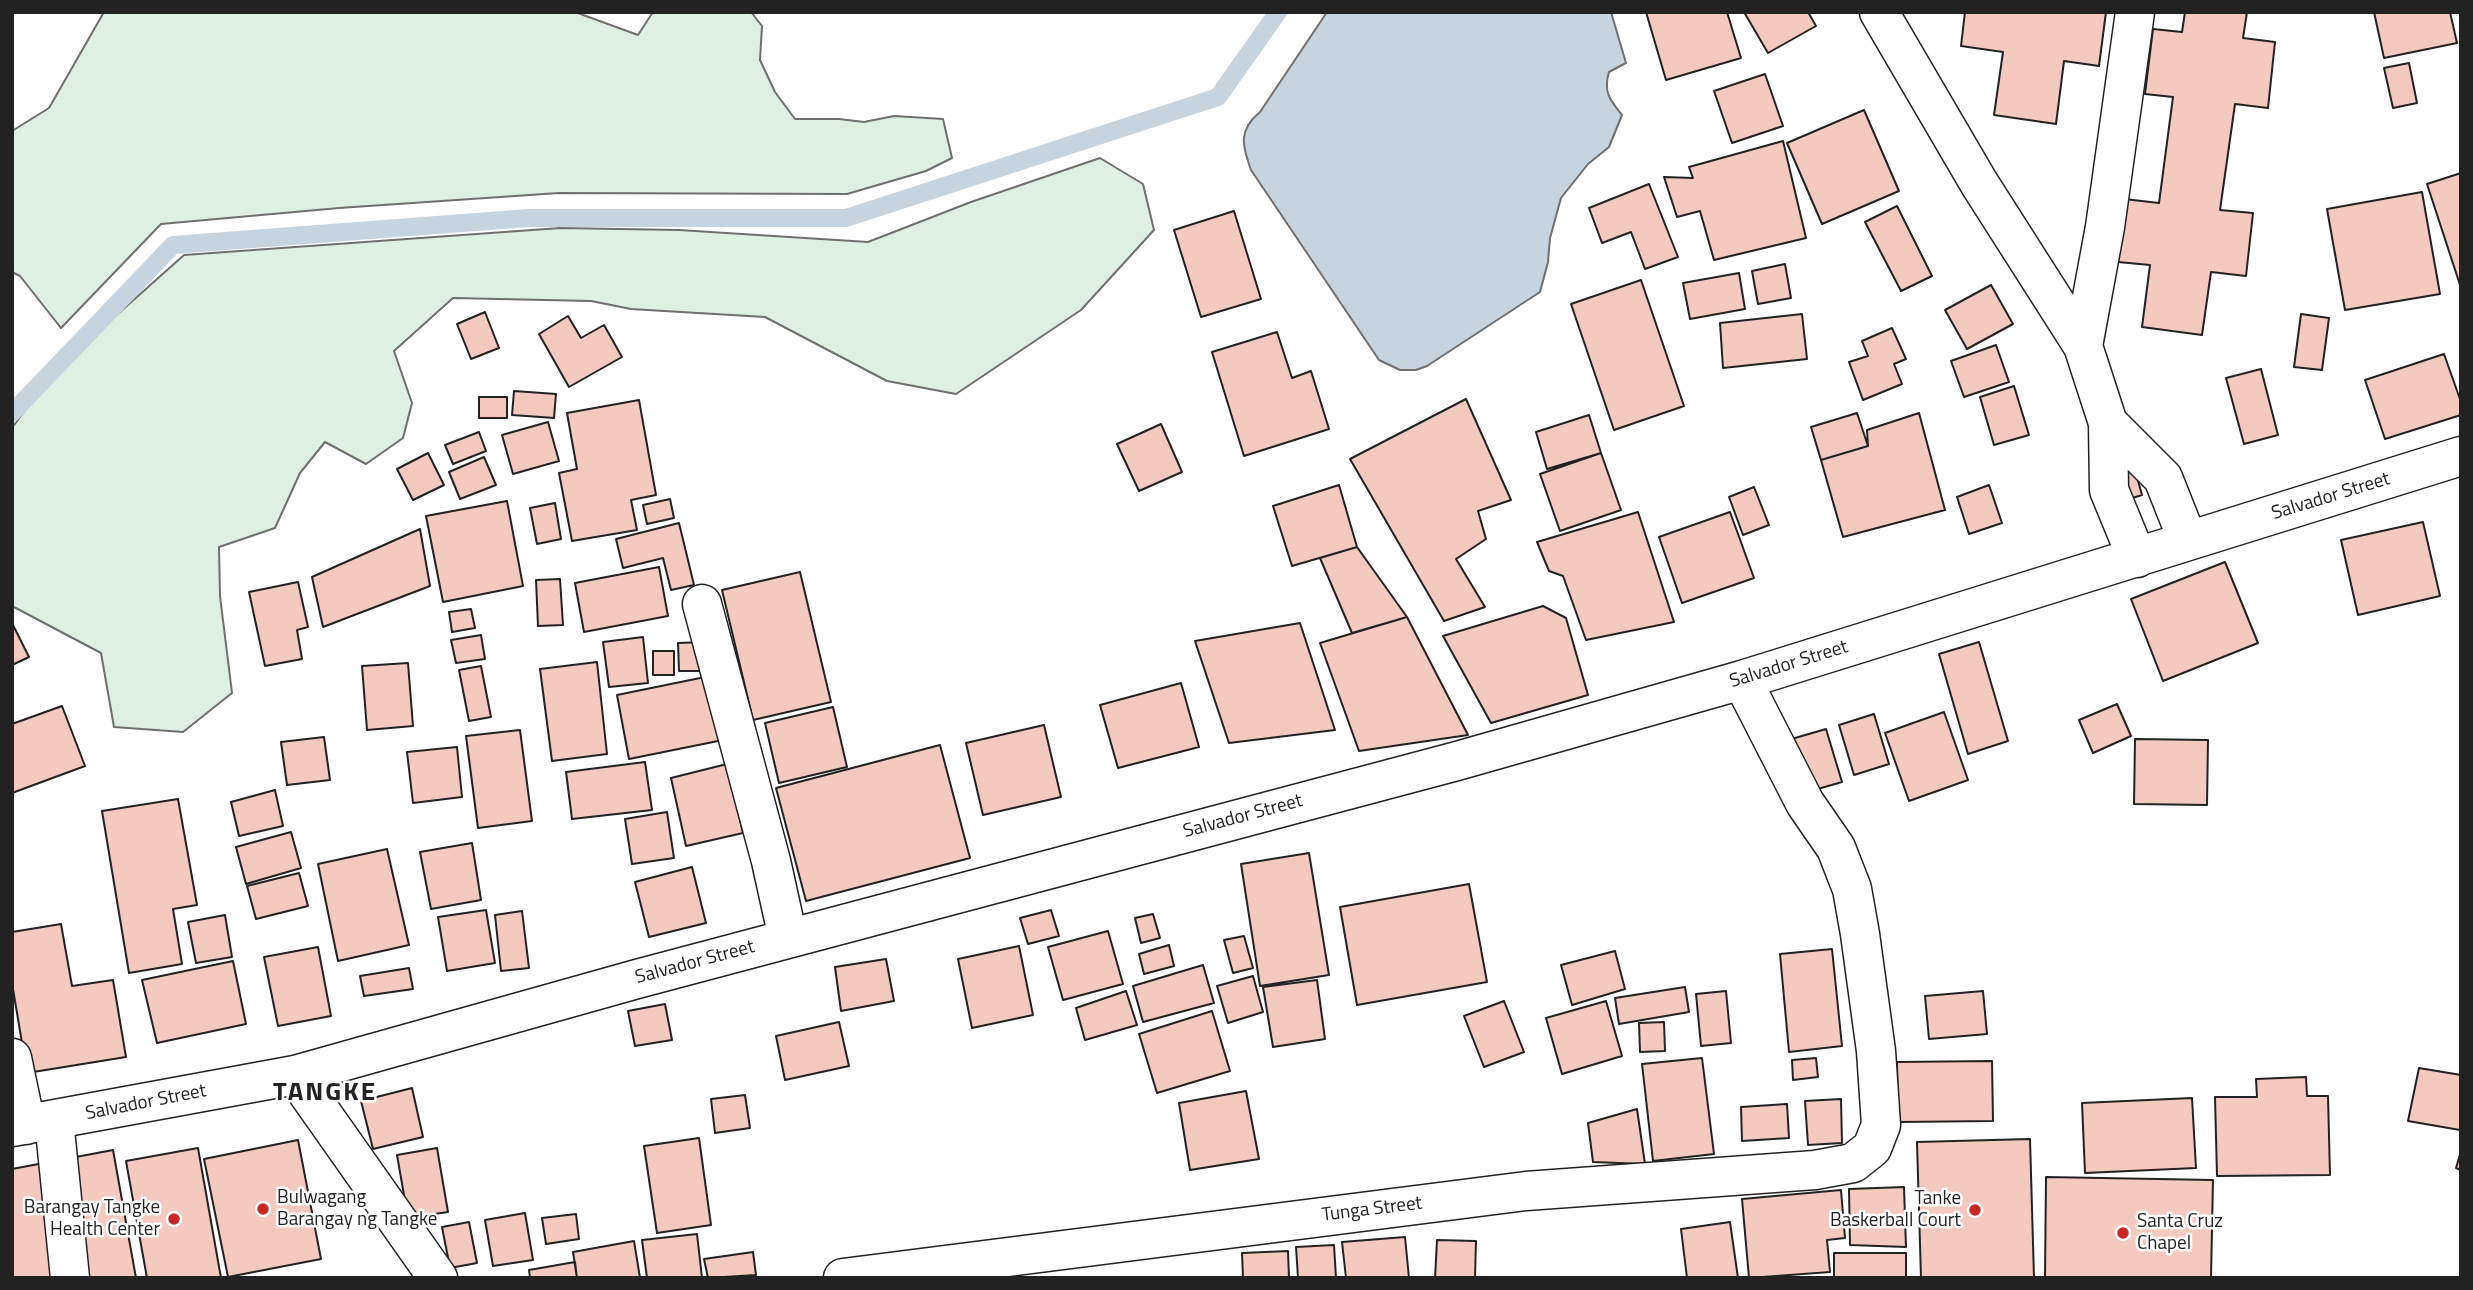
<!DOCTYPE html>
<style>
body{margin:0}
#map{position:relative;width:2473px;height:1290px;overflow:hidden;background:#fff;font-family:"Titillium Web",sans-serif}
canvas{display:block}
.frame{position:absolute;inset:0;border:14px solid #222;pointer-events:none}
</style>
<div id="map">
<canvas width="2473" height="1290"></canvas>
<div class="frame"></div>
</div>
<script>
const g = document.querySelector('canvas').getContext('2d');
g.lineJoin = 'round';
function fill(path, color) { g.fillStyle = color; g.fill(path, 'evenodd'); }
function strokePath(path, color, width, dash) { g.strokeStyle = color; g.lineWidth = width; g.lineCap = dash ? 'butt' : 'round'; g.setLineDash(dash || []); g.stroke(path); }
function write(font, color, halo, rows, align = 'center') {
  g.font = font + ' "Titillium Web",sans-serif'; g.lineWidth = 5; g.setLineDash([]); g.textBaseline = 'middle'; g.strokeStyle = halo; g.fillStyle = color; for (const [text, x, y, turn = 0] of rows) {
    g.save(); g.translate(x, y); g.rotate((+turn || 0) * Math.PI / 180); g.textAlign = isNaN(turn) ? turn : align; if (halo) g.strokeText(text, 0, 0); g.fillText(text, 0, 0); g.restore();
  }
}
const green = new Path2D(`
 M104,12h471l63,23 15,-23h98l11,14 -2,34 15,32 20,27h44l25,3 30,-6 49,3 9,39 -26,13 -79,23 -288,-1 -220,15 -178,16 -100,104 -41,-52 -8,-4v-141l37,-23z
 M1100,158l43,26 11,46 -73,80 -125,84 -69,-13 -122,-64 -134,-8 -40,-8 -138,-3 -59,53 18,52 -9,35 -37,26 -41,-22 -25,31 -25,55 -56,19 1,49 12,97 -49,39 -69,-5 -13,-74 -89,-47v-178l43,-58 129,-115 376,-27 119,2 189,12 103,-40z`);
fill(green, '#e0efe3');
strokePath(green, '#6f6f6f', 2);
const water = new Path2D(`
 M1327,12h284l15,51 -17,9c-6,20 1,28 13,43l-13,32 -21,17 -27,34 -11,40 -2,24 -8,30 -113,74 -11,4h-16l-21,-10 -128,-190c-9,-25 -13,-40 9,-58z`);
fill(water, '#c7d3dd');
strokePath(water, '#6f6f6f', 2);
strokePath(new Path2D(`
 M12,413l161,-168 356,-27h317l372,-121 60,-85`), '#c7d3dd', 18);
const building = new Path2D(`
 M1646,12h81l14,46 -75,22z
 M1744,12h64l8,14 -48,27z
 M1965,12h141l-7,54 -35,-5 -8,63 -62,-9 9,-63 -42,-6z
 M2185,12h62l-4,26 32,4 -7,66 -33,-4 -15,106 33,3 -7,63 -35,-4 -9,63 -60,-8 8,-62 -32,-3 6,-63 35,4 14,-106 -28,-3 8,-65 29,3z
 M2374,12h76l7,31 -73,15z
 M2409,63l8,40 -24,5 -9,-40z
 M1765,74l18,52 -51,17 -18,-52z
 M1864,110l35,81 -77,33 -35,-81z
 M1783,141l23,97 -92,22 -14,-49 -23,6 -13,-40 29,1 -4,-11z
 M2461,173v115l-34,-104z
 M1649,184l29,73 -33,12 -14,-37 -29,11 -13,-35z
 M2422,192l18,102 -95,16 -18,-101z
 M1897,206l35,70 -31,15 -36,-69z
 M1234,211l27,88 -60,18 -27,-87z
 M1785,264l6,34 -33,6 -6,-33z
 M1739,273l6,36 -55,10 -7,-36z
 M1641,280l43,126 -70,24 -43,-126z
 M1991,285l22,39 -46,25 -22,-39z
 M485,312l14,36 -28,11 -14,-35z
 M1802,314l5,45 -84,9 -3,-45z
 M2301,314l28,4 -7,52 -28,-3z
 M568,316l13,22 23,-13 18,32 -53,30 -30,-53z
 M1892,328l14,31 -12,5 8,20 -39,16 -14,-38 19,-6 -6,-15z
 M1277,332l15,46 19,-7 18,58 -85,27 -32,-104z
 M1996,345l13,37 -45,15 -13,-36z
 M2444,354l17,48v13l-76,24 -20,-59z
 M2261,369l17,66 -34,9 -18,-66z
 M2014,386l15,49 -35,10 -14,-48z
 M514,391l42,3 -2,24 -42,-3z
 M479,397h28v21h-28z
 M1466,399l45,101 -33,11 8,28 -30,20 29,48 -41,14 -94,-162z
 M639,400l17,95 -25,5 6,30 -65,11 -13,-68 18,-4 -10,-56z
 M1857,413l11,33 -47,14 -10,-33z
 M1919,413l26,97 -102,27 -22,-77 47,-14 -1,-16z
 M1589,415l12,38 -54,16 -11,-37z
 M548,422l11,39 -46,13 -11,-39z
 M1161,424l21,48 -43,19 -22,-47z
 M479,432l7,19 -33,13 -8,-19z
 M428,453l16,32 -31,15 -16,-31z
 M1601,453l20,57 -61,21 -20,-57z
 M484,457l12,28 -36,14 -11,-27z
 M2133,463l9,32 -16,5 -8,-32z
 M1339,485l18,62 -65,19 -19,-60z
 M1989,485l13,38 -33,11 -12,-37z
 M1754,487l15,38 -26,10 -14,-38z
 M670,499l4,19 -27,6 -4,-19z
 M507,501l16,85 -80,16 -17,-86z
 M555,503l6,36 -24,5 -7,-36z
 M1638,512l36,110 -88,18 -23,-64 -14,-5 -12,-29z
 M1730,512l24,66 -72,25 -23,-66z
 M2423,522l17,74 -82,19 -17,-75z
 M679,523l15,62 -23,5 -8,-32 -40,10 -7,-29z
 M420,529l10,57 -107,41 -11,-50z
 M1357,547l50,70 -55,16 -32,-75z
 M2225,562l33,81 -95,38 -32,-82z
 M659,567l9,49 -84,16 -9,-49z
 M800,572l31,130 -78,18 -31,-130z
 M560,579l3,46 -25,1 -2,-46z
 M298,582l10,45 -11,3 5,29 -37,7 -16,-74z
 M1543,606l23,12 22,77 -97,28 -48,-87z
 M471,609l4,19 -23,4 -3,-20z
 M1407,617l61,118 -109,16 -39,-108z
 M12,623l17,34 -17,8z
 M1300,623l35,107 -106,13 -34,-102z
 M481,635l4,24 -29,4 -5,-23z
 M643,637l5,46 -39,4 -6,-45z
 M703,642l1,29h-25l-1,-28z
 M1979,642l29,99 -40,13 -29,-100z
 M653,651h21v24h-21z
 M597,662l10,92 -55,7 -12,-92z
 M408,663l5,63 -46,4 -5,-64z
 M481,666l10,51 -22,4 -10,-51z
 M710,676l13,64 -94,19 -12,-64z
 M1181,683l18,64 -81,21 -18,-63z
 M2117,704l14,32 -38,17 -14,-33z
 M62,706l23,60 -73,27v-69z
 M833,707l14,60 -68,16 -14,-60z
 M1944,712l24,68 -59,21 -24,-68z
 M1874,714l15,50 -35,11 -15,-50z
 M1044,725l17,72 -78,18 -17,-72z
 M1826,729l16,53 -38,11 -16,-53z
 M520,730l12,91 -54,7 -12,-92z
 M324,737l6,43 -43,5 -6,-43z
 M2135,739l73,1 -1,65 -73,-1z
 M940,745l30,113 -164,43 -30,-113z
 M457,747l5,50 -49,6 -6,-51z
 M645,762l7,48 -80,9 -6,-47z
 M727,764l16,69 -57,13 -15,-68z
 M275,790l8,36 -44,10 -8,-34z
 M178,799l19,106 -24,4 9,55 -53,9 -27,-162z
 M667,812l7,46 -42,6 -7,-45z
 M291,832l10,36 -55,16 -10,-37z
 M472,843l9,57 -50,9 -11,-57z
 M387,849l22,96 -71,16 -20,-97z
 M1309,853l20,122 -69,11 -19,-122z
 M692,867l14,56 -57,14 -14,-55z
 M299,873l9,33 -52,13 -9,-33z
 M1469,884l18,98 -130,23 -17,-98z
 M486,910l9,53 -48,8 -9,-54z
 M1051,910l8,26 -31,8 -8,-26z
 M522,911l7,57 -28,3 -6,-56z
 M1153,914l7,24 -19,5 -6,-25z
 M225,915l7,42 -36,6 -8,-41z
 M61,924l11,62 41,-6 13,77 -99,16 -15,-90v-51z
 M1108,931l15,53 -60,16 -15,-53z
 M1244,936l9,32 -20,5 -9,-33z
 M1169,945l5,21 -30,8 -5,-20z
 M1019,946l14,69 -61,13 -14,-69z
 M318,947l13,69 -53,10 -14,-69z
 M1832,949l10,97 -53,6 -9,-98z
 M1615,951l10,38 -53,16 -11,-40z
 M886,959l8,42 -53,10 -6,-44z
 M233,961l13,63 -89,19 -15,-63z
 M1203,965l11,38 -71,19 -10,-36z
 M409,968l4,21 -49,7 -4,-20z
 M1253,976l10,36 -35,11 -11,-37z
 M1317,980l8,59 -52,8 -10,-60z
 M1685,987l4,25 -70,12 -4,-26z
 M1126,991l11,34 -52,15 -9,-32z
 M1726,991l5,52 -30,3 -5,-52z
 M1983,991l4,43 -58,5 -4,-43z
 M1504,1001l20,51 -40,15 -20,-51z
 M1606,1001l16,55 -60,18 -16,-56z
 M665,1004l7,36 -37,6 -7,-35z
 M1212,1011l18,60 -73,22 -18,-59z
 M839,1022l10,44 -64,14 -9,-44z
 M1664,1022l1,29 -25,1 -1,-29z
 M1702,1058l12,96 -61,7 -11,-97z
 M1816,1058l2,19 -25,3 -1,-20z
 M1992,1061l1,60 -95,1 -1,-60z
 M2419,1068l42,7 -1,55 -52,-9z
 M2306,1077l1,19h21l2,79 -113,1 -2,-79h42l-1,-18z
 M412,1088l11,49 -50,12 -12,-48z
 M1246,1091l13,68 -69,11 -11,-67z
 M745,1095l5,33 -35,5 -4,-34z
 M2192,1098l4,70 -111,5 -3,-70z
 M1841,1099l1,44 -34,2 -3,-44z
 M1787,1104l2,34 -47,3 -1,-34z
 M1637,1109l8,55 -52,-2 -5,-39z
 M699,1138l12,87 -54,8 -13,-87z
 M2030,1139l4,139h-113l-4,-136z
 M298,1140l23,119 -93,18 -24,-118z
 M198,1148l23,130h-74l-21,-117z
 M437,1148l11,64 -40,6 -11,-63z
 M113,1150l23,128h-124v-109z
 M2461,1151v19l-5,-2z
 M2046,1177l167,3 -2,98h-166z
 M1904,1187l2,60 -56,-2 -1,-56z
 M1841,1190l4,48 -18,2 3,32 -81,6 -7,-79z
 M525,1213l8,47 -40,6 -8,-46z
 M576,1214l3,25 -33,5 -4,-26z
 M469,1222l8,41 -27,5 -8,-41z
 M1730,1222l8,56h-51l-6,-49z
 M697,1234l5,44h-55l-5,-38z
 M1405,1237l4,41h-63l-4,-36z
 M1437,1240l39,1 -1,37h-40z
 M634,1241l6,37h-63l-4,-26z
 M1334,1245l2,33h-38l-2,-31z
 M1288,1251l1,27h-46l-1,-25z
 M753,1252l3,23 -48,3 -4,-19z
 M1834,1253h72v25h-72z
 M575,1262l2,16h-47l-1,-8z`);
fill(building, '#f3c9c0');
strokePath(building, '#222', 2);
const minor = new Path2D(`
 M1879,12l100,171 104,163
 M2135,12l-30,215 -22,119 25,77 1,67 28,68
 M2108,423l55,55 25,63
 M702,604l69,257 17,77
 M12,1058l14,67
 M295,1075l143,203
 M54,1120l16,158
 M12,1127l283,-52 342,-96 820,-218 285,-81 719,-224
 M843,1278l683,-87 289,-21 38,-7 19,-15 9,-23 -5,-74 -16,-117 -8,-45 -16,-41 -31,-45 -63,-123`);
strokePath(minor, '#222', 41);
strokePath(minor, '#fff', 38);
for (const [x, y, r, color] of [
 [263,1209,7,"#c62828"],
 [1975,1210,7,"#c62828"],
 [174,1219,7,"#c62828"],
 [2123,1233,7,"#c62828"]
]) { const dot = new Path2D(); dot.arc(x, y, r, 0, 2 * Math.PI); g.fillStyle = color; g.fill(dot); strokePath(dot, '#fff', 2.5); }
write('19px', '#222', '#fff', [
 ["Salvador Street",2331,497,-17],
 ["Salvador Street",1789,665,-17],
 ["Salvador Street",1243,817,-15],
 ["Salvador Street",695,963,-15],
 ["Salvador Street",146,1103,-11],
 ["Tunga Street",1372,1210,-7]
]);
write('19px', '#222', '#fff', [
 ["Bulwagang",277,1198],
 ["Barangay ng Tangke",277,1220],
 ["Tanke",1961,1199,"right"],
 ["Baskerball Court",1961,1221,"right"],
 ["Barangay Tangke",160,1208,"right"],
 ["Health Center",160,1230,"right"],
 ["Santa Cruz",2137,1222],
 ["Chapel",2137,1244]
], 'left');
g.letterSpacing = '2px';
write('bold 26px', '#222', '#fff', [
 ["TANGKE",325,1094]
]);
g.letterSpacing = '0px';
</script>
